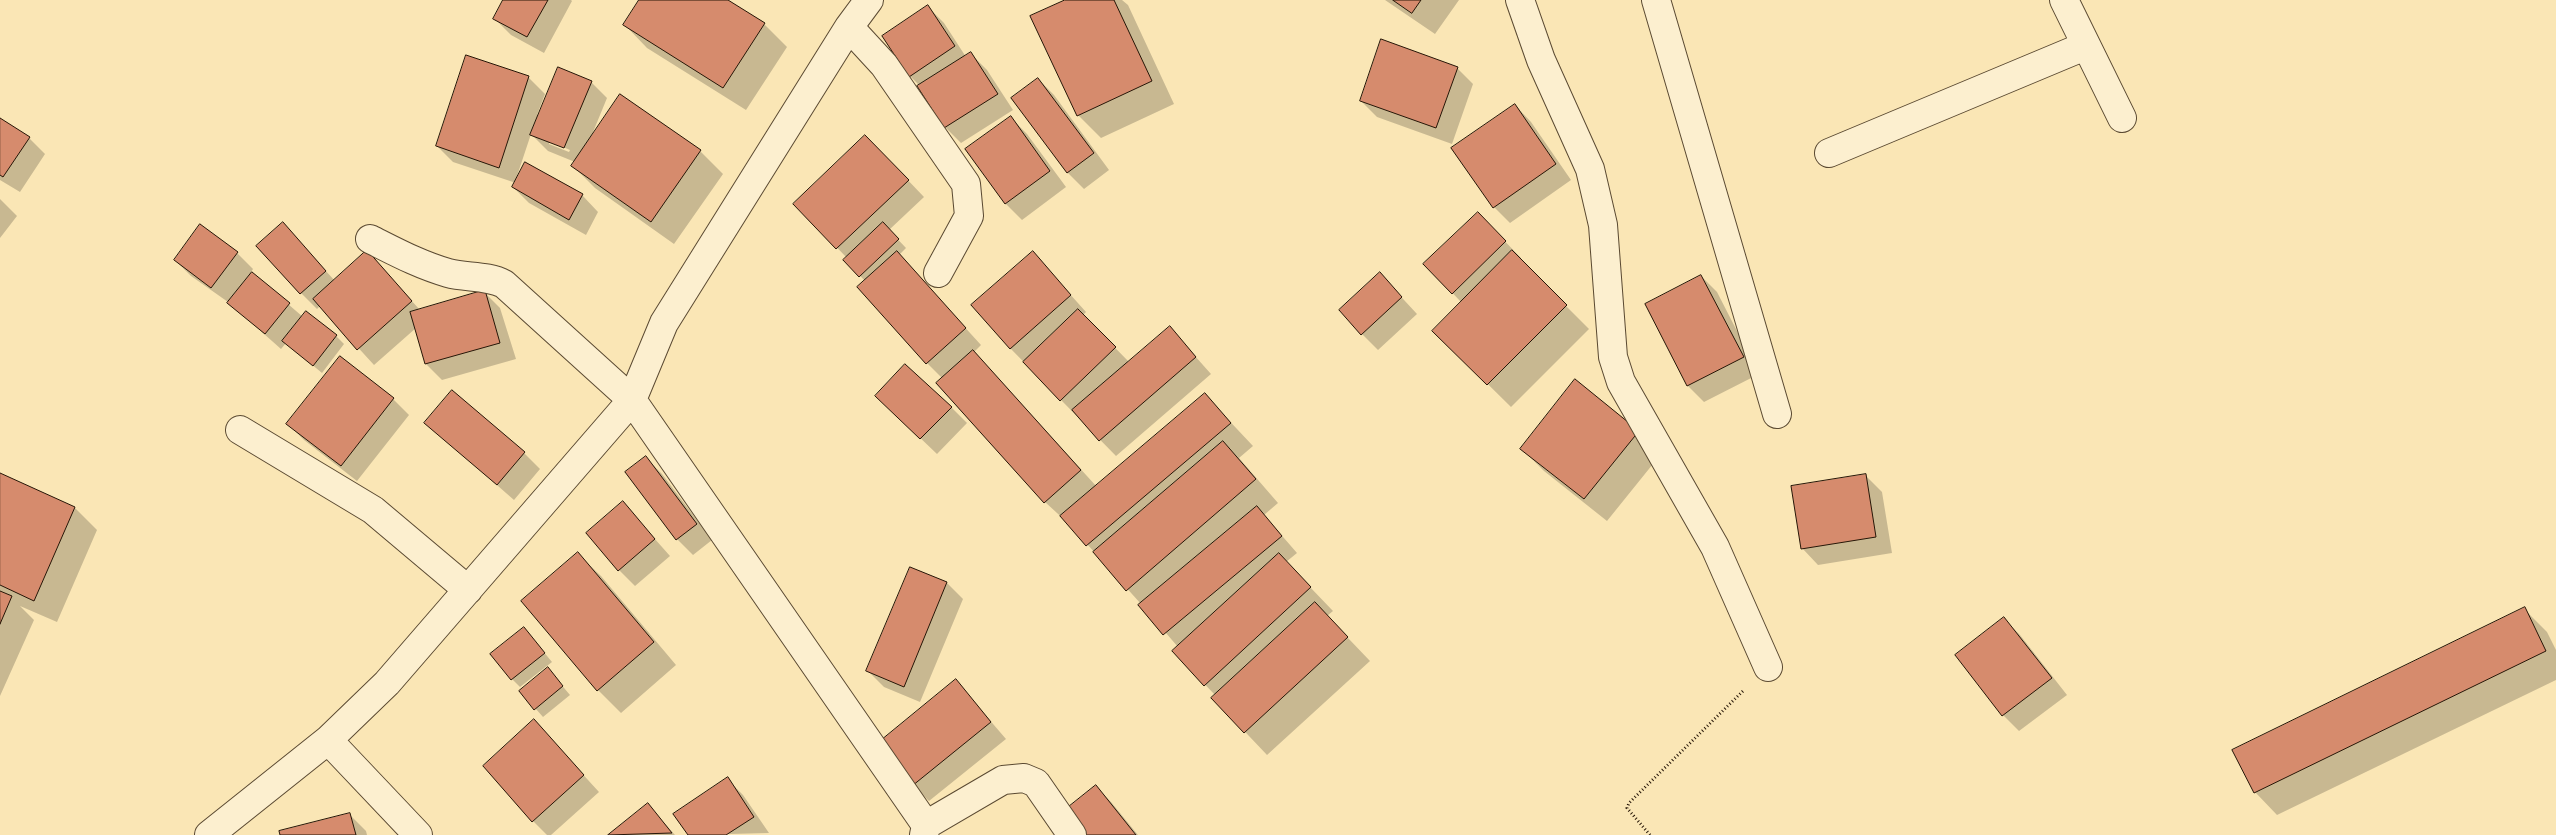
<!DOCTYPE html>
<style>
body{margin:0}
canvas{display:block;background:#fae6b5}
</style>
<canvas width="2556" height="835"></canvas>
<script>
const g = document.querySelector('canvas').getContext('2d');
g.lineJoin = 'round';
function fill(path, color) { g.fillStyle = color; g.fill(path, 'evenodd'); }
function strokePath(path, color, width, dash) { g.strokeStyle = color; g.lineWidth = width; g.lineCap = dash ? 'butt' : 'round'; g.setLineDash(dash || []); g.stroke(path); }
fill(new Path2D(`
 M505,0h66l1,1 -28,52 -33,-18 -16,-16z
 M640,0h86l38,24 23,23 -41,63 -99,-62 -22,-23z
 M1068,0h54l6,5 46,99 -73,34 -23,-23z
 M1385,0h74l-24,34z
 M928,7l16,16 22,34 5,-3 16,16 26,40 -52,33 -16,-16 -25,-41 -10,-10z
 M1457,68l16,16 -21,60 -75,-27 -16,-16z
 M528,77l17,17 -8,21 54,-33 16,16 -16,39 30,-41 79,55 23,23 -49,70 -79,-56 -22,-22 2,-4 -27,-11 -17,-17 -15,45 66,16 16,17 -12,23 -57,-32 -16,-16 3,-4 -63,-21 -16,-16zM549,141l21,9 -1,2 -20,-8z
 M1038,79l16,16 55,75 -25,19 -16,-16 -55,-75z
 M1515,105l16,17 40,58 -61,43 -16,-16z
 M1011,118l16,16 39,53 -44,33 -16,-16 -39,-54z
 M0,119l29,19 16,16 -25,38 -20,-12z
 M881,152l43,45 -35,33 17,18 -7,7 82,90 -7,7 123,135 108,-92 48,51 -14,12 39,45 -14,12 33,38 -11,9 47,49 -6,5 43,45 -103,94 -54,-57 2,-3 -42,-44 5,-4 -37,-43 -72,-80 -24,-22 -107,-119 5,-4 -16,-16 -62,-82 -20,-21 2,-2 -52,-54z
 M0,199l17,17 -17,22z
 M283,224l52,57 32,-29 53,58 64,-18 16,16 16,51 -74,21 -16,-16 -10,-36 -42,37 -54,-59 -3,3 -16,-16z
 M200,226l37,27 16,16 -2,3 52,45 33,19 8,8 -22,29 -36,-30 -5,6 -53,-47 -37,-26 -16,-16z
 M1494,230l27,28 -1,2 69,69 -78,78 -77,-76 27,-29 -36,-38z
 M1033,253l53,59 -3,3 46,47 41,-34 41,46 -95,82 -106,-108z
 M1380,274l37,40 -39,36 -16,-16z
 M1701,276l16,16 42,82 -55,28 -16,-16 -42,-82z
 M1575,381l86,73 -54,67 -63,-50 -23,-23z
 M393,399l16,16 -52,66 -53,-41 -16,-16z
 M951,407l16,16 -30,31 -44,-42z
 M426,423l98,30 16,16 -26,31z
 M646,458l16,16 50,66 -19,15 -16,-16z
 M0,474l75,34 22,22 -40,92 -37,-16 14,14 -34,76z
 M1866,476l16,16 10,61 -74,12 -16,-17z
 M623,503l47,53 -35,30 -16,-16z
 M578,554l23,22 75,89 -55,48 -23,-23 -75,-89z
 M910,568l37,15 16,16 -43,103 -36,-15 -16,-16z
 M2524,609l23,23 9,18v30l-279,135 -22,-23z
 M2004,619l16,16 47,60 -48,36 -16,-16z
 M524,628l28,34 -32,25 -8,-8z
 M548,669l22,26 -27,22 -22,-25z
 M956,681l50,58 -77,62 -16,-16z
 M534,721l65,71 -48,43h-4l-14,-14z
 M727,779l16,16 26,38 -80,2z
 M1095,786l16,16 27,33h-58z
 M648,805l27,30h-65z
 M350,815l16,16 1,4h-86z`), '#0003');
const building = new Path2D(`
 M503,0h45l-21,37 -34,-18z
 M639,0h89l37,23 -42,65 -100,-63z
 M1065,0h49l38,81 -75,35 -47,-100z
 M1393,0h28l-9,13z
 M928,5l27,41 -46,31 -27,-41z
 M1381,39l77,28 -22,61 -76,-27z
 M971,52l27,42 -54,34 -27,-42z
 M466,55l63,21 -30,92 -63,-22z
 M558,67l34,14 -28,67 -34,-13z
 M1038,78l56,75 -27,20 -56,-75z
 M620,94l81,56 -50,72 -80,-56z
 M1515,104l41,60 -63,44 -42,-60z
 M1011,116l39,55 -45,33 -40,-55z
 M0,118l30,19 -27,40 -3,-2z
 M865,135l44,45 -73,69 -43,-45z
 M525,162l58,32 -14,26 -57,-33z
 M1478,212l28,29 -54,53 -29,-30z
 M283,222l43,49 -26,23 -44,-48z
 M883,222l16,17 -40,38 -16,-17z
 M200,224l38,28 -27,36 -37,-28z
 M367,250l45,51 -55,49 -44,-51z
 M1512,250l55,55 -80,80 -55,-54z
 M897,251l69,77 -40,36 -69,-77z
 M1033,251l38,44 -61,54 -39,-44z
 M252,272l38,31 -25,31 -38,-31z
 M1380,272l22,25 -41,38 -22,-25z
 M1701,275l43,82 -57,29 -42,-82z
 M485,290l15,53 -75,21 -15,-52z
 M1078,309l38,38 -56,54 -37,-39z
 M306,311l31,24 -24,31 -31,-25z
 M1170,326l26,31 -97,84 -27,-31z
 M973,350l108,120 -37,33 -108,-120z
 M340,356l54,42 -53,68 -55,-42z
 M905,364l47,43 -32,32 -45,-43z
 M1575,379l64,52 -55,68 -64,-50z
 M452,390l73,62 -28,33 -73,-62z
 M1205,393l26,30 -145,123 -26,-30z
 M1223,441l33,38 -130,112 -33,-39z
 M646,456l51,68 -21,16 -51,-68z
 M0,473l75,34 -41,94 -34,-16z
 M1866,474l10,63 -75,12 -10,-63z
 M623,501l32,38 -37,32 -32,-38z
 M1257,506l25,30 -119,99 -25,-30z
 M578,552l76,90 -57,49 -76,-90z
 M1279,553l32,34 -107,99 -32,-35z
 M910,567l37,15 -43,105 -38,-16z
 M0,591l12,5 -12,28z
 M1315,602l33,35 -104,96 -33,-35z
 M2525,607l21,44 -292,142 -22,-43z
 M2004,617l48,61 -50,38 -47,-61z
 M524,627l21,26 -34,27 -21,-26z
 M548,667l15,19 -29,24 -15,-19z
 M956,679l35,43 -79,64 -34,-43z
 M534,719l50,56 -52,47 -49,-56z
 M728,777l26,40 -28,18h-38l-15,-21z
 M1096,785l40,50h-57l-18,-22z
 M648,803l24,30 -64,2z
 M350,813l6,22h-76l-1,-4z`);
fill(building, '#d68b6d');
strokePath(building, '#261607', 1);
const minor = new Path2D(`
 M1520,0l21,60 49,109 13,56 10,132 8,25 94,165 53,120
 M1656,0l121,414
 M2064,0l58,118
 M849,27l35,38 82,119 3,32 -31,57
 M1829,153l256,-107
 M370,239c26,13 50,26 78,34 18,5 39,2 56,11l128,116 294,425 -2,10
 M240,430l133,80 95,80
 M328,740l90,95
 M926,825l77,-45 21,-2 12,5 36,52
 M209,835l119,-95 59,-57 245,-283 32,-77 185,-296 20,-27`);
strokePath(minor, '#5b4a32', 30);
strokePath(new Path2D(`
 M1650,835l-23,-27 2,-5 115,-113`), '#261607', 3, [1, 2.5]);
strokePath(minor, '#fcefcf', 28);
</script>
